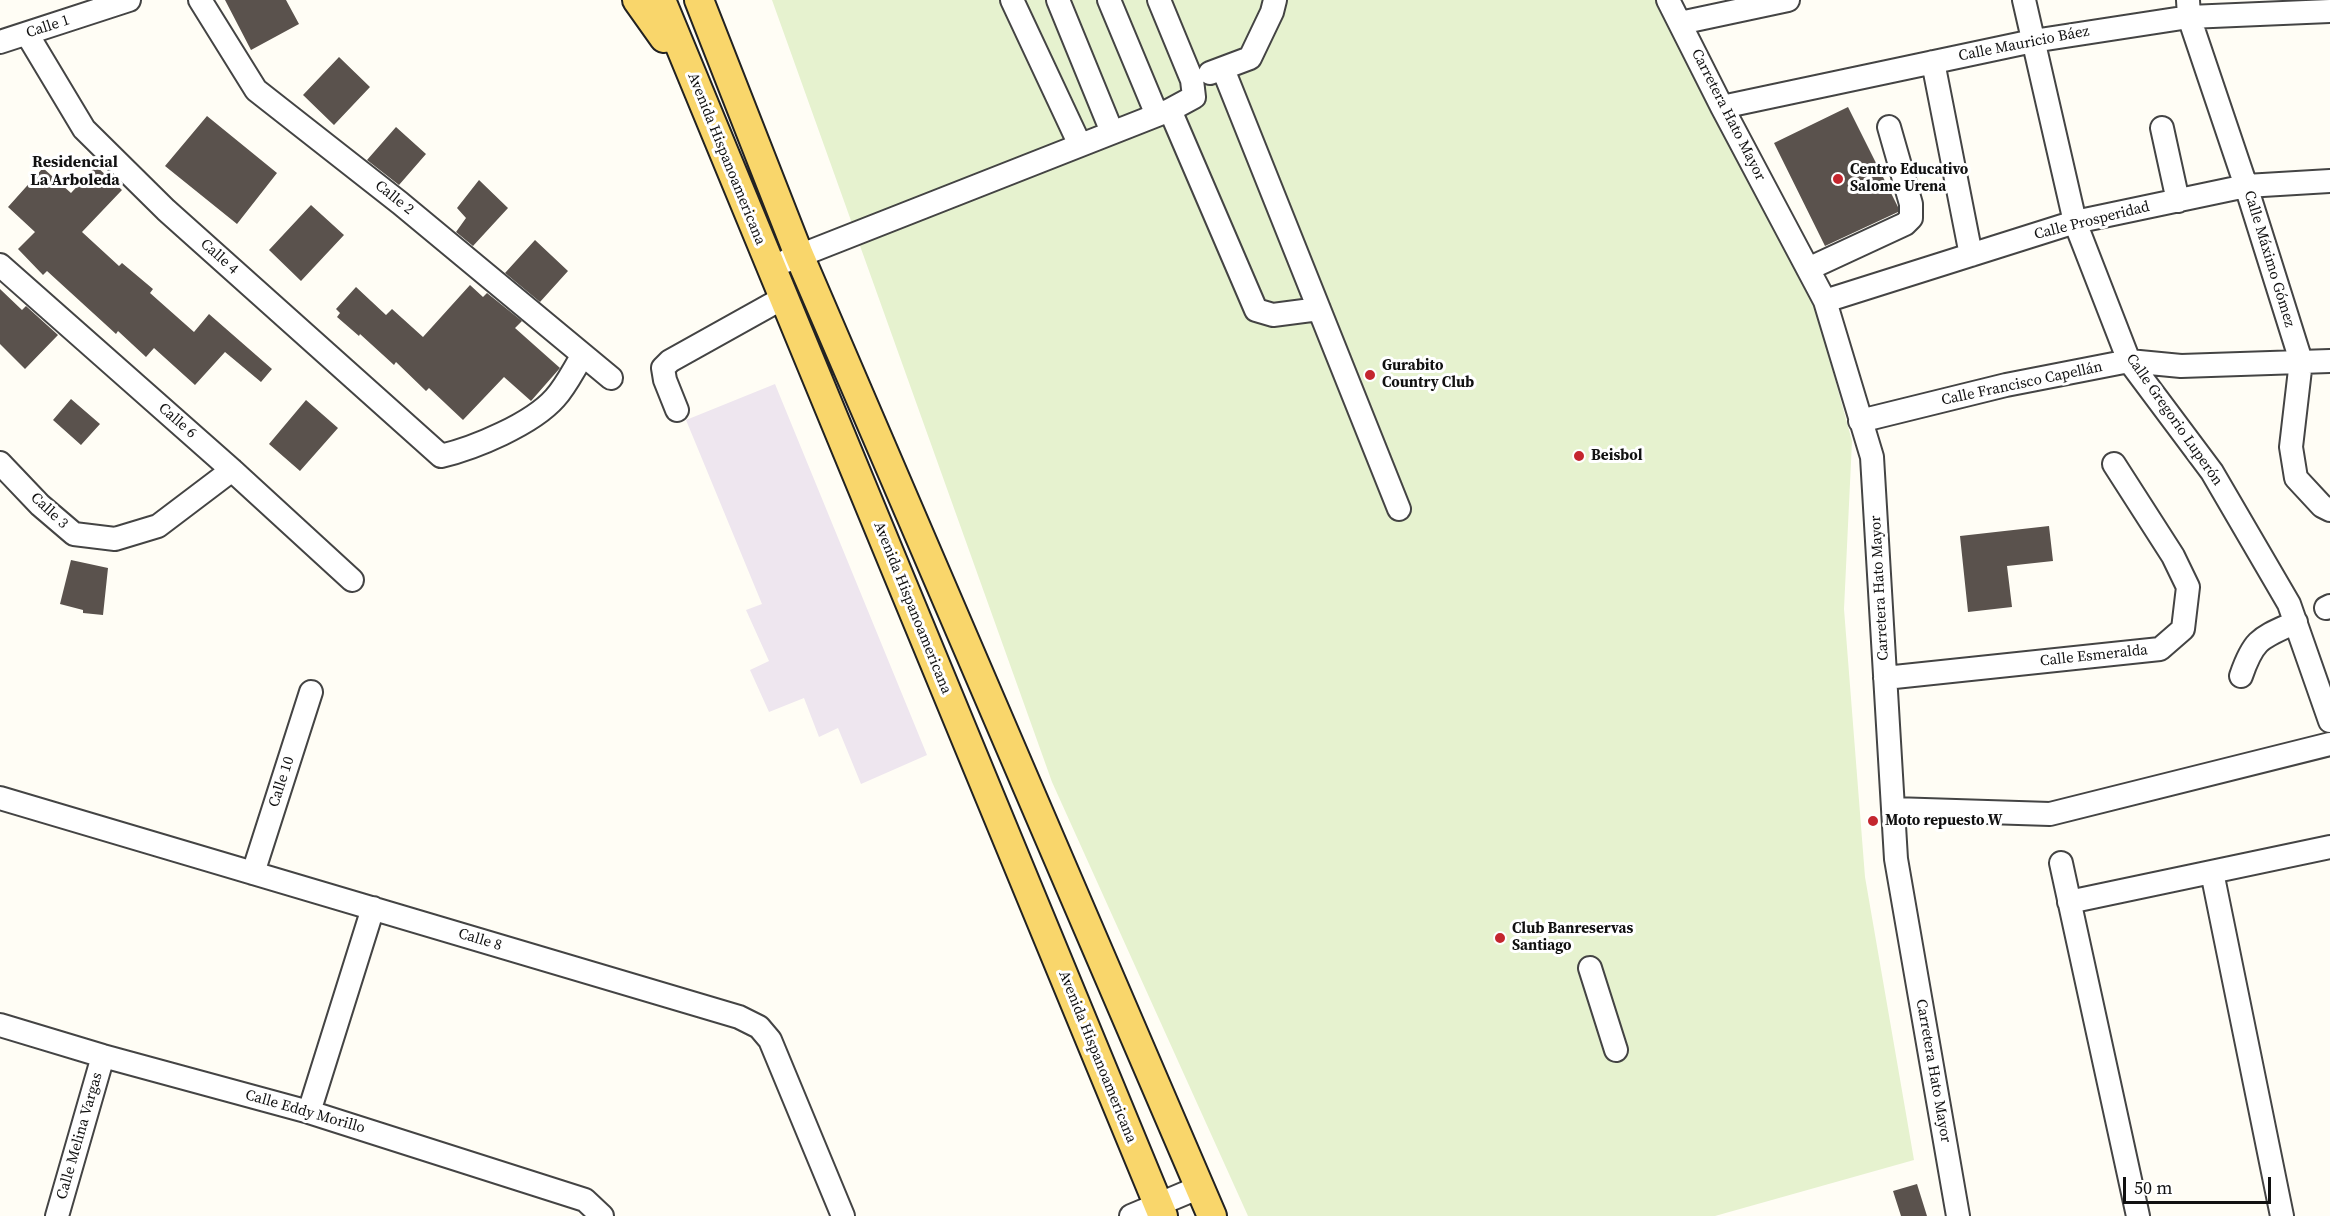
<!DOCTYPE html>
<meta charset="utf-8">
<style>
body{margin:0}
#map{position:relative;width:2330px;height:1216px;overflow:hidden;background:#fffdf5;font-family:"Source Serif 4",serif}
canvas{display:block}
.scale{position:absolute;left:2123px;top:1177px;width:148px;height:27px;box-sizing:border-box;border:3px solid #111;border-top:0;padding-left:8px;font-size:18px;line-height:21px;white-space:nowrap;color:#111;-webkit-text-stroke:4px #fff;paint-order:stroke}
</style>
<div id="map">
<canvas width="2330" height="1216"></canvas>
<div class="scale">50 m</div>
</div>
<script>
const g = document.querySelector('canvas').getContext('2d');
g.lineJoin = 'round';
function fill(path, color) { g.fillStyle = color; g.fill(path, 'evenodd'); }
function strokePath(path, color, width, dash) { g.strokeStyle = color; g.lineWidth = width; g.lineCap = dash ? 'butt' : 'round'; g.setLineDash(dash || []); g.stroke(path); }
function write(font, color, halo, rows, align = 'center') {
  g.font = font + ' "Source Serif 4",serif'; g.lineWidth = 6; g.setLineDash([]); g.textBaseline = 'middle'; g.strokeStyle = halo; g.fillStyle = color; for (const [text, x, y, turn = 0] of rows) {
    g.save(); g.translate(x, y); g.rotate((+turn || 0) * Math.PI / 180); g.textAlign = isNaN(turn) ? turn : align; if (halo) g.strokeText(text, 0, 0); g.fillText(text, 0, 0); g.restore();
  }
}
fill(new Path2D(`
 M775,384l152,371 -66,29 -23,-56 -19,9 -15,-39 -35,14 -19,-42 19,-9 -23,-51 16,-6 -76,-184z`), '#eee6ef');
fill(new Path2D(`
 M772,0h885l159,310 36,131 -8,168 21,268 49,283 -199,56h-467l-196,-434z`), '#e6f2cf');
fill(new Path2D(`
 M225,0h61l13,24 -48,26z
 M339,57l31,30 -36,38 -31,-30z
 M1848,107l50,100v5l-73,34 -51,-103z
 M207,116l70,57 -40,51 -72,-58z
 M396,127l30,27 -27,31 -32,-25z
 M96,166l26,24 -40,42 37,34 3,-3 31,26 -3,4 44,39 15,-18 63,55 -11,13 -36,-30 -30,33 -41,-37 -8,9 -28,-26 -2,3 -69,-63 -4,4 -25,-26 17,-17 -27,-25 35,-39 28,25z
 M479,180l29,28 -35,38 -17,-14 10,-14 -9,-10z
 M311,205l33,30 -43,46 -32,-31z
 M535,240l33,31 -28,31 -35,-29z
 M470,285l13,12 4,-4 35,28 -7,7 45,40 -29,33 -27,-24 -41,43 -34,-32 -3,3 -30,-29 -2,3 -34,-31 -1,2 -22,-19 3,-4 -4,-4 20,-22 30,28 6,-6 31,28z
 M0,289l22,21 4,-4 32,29 -33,34 -25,-25z
 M71,399l29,25 -19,21 -28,-25z
 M306,400l32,28 -38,43 -31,-27z
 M2049,526l4,35 -46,5 5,41 -44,5 -8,-76z
 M71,560l37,8 -5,47 -20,-2v-3l-23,-6z
 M1917,1184l10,32h-26l-8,-25z`), '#5a524d');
const minor = new Path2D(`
 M200,0l56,90 144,113 211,175
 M1012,0l68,145
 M1058,0l54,132
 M1109,0l48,115
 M1668,0l54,107 103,194 47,156 24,402 62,357
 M2024,0l51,222 54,139 83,111 77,132 41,117
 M2188,0l1,17 57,169 55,175 -10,86 5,31 26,28 8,4
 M1680,23l108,-23
 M27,34l57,95 82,81 275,246c34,-8 91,-32 114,-58 11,-12 19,-29 28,-43
 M0,42l129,-42
 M1933,62l38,193
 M1223,69l176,440
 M1210,73l40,-15 22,-46 3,-12
 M1722,107l311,-66 156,-24 141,-6
 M1170,110l86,200 17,5 46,-6
 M2162,128l16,73
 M786,261l384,-151 24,-13 -2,-17 -33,-80
 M0,265l232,205 120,110
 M1808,269l97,-45 6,-6v-14l-22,-77
 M1825,301l250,-79 171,-36 84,-5
 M677,410l-12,-30 -2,-12 7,-7 113,-63
 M1860,421l146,-36 123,-24 52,5 149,-5
 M0,463l40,42 34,29 41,5 43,-13 74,-56
 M2326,608l4,-2
 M2241,676c13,-38 20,-38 55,-54
 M1885,678l275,-29 23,-20 5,-42 -15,-31 -59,-92
 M0,798l739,219 20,10 11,13 73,176
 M1893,809l157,5 280,-70
 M2061,863l77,353
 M2212,872l70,344
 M253,873l58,-181
 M2069,902l261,-55
 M1590,968l26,82
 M0,1025l103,31 206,56 276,88 17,16
 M309,1112l64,-204
 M57,1216l46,-160
 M1131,1216l69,-29`);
const major = new Path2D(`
 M637,0l27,38
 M661,0l502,1216
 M699,0l100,255 413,961`);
strokePath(minor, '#444', 26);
strokePath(major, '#222', 32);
strokePath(minor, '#fff', 22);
strokePath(major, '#f9d66b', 28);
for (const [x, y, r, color] of [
 [1838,179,6,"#c4262e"],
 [1370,375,6,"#c4262e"],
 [1579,456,6,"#c4262e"],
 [1873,821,6,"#c4262e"],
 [1500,938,6,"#c4262e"]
]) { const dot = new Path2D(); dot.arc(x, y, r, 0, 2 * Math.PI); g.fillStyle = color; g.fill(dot); strokePath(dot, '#fff', 2); }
write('15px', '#111', '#fff', [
 ["Calle 1",48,27,-18],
 ["Calle Mauricio Báez",2024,44,-11],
 ["Carretera Hato Mayor",1728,115,63],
 ["Avenida Hispanoamericana",726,159,68],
 ["Calle 2",394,198,39],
 ["Calle Prosperidad",2092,221,-14],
 ["Calle 4",219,257,42],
 ["Calle Máximo Gómez",2269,259,73],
 ["Calle Francisco Capellán",2022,384,-12],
 ["Calle Gregorio Luperón",2174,420,55],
 ["Calle 6",177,421,41],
 ["Calle 3",49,511,43],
 ["Carretera Hato Mayor",1880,588,-93],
 ["Avenida Hispanoamericana",912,608,68],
 ["Calle Esmeralda",2094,656,-6],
 ["Calle 10",282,782,-72],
 ["Calle 8",480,940,17],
 ["Avenida Hispanoamericana",1097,1057,68],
 ["Carretera Hato Mayor",1933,1071,80],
 ["Calle Eddy Morillo",305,1112,16],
 ["Calle Melina Vargas",80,1136,-74]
]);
write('bold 15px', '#111', '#fff', [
 ["Centro Educativo",1850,170],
 ["Salome Urena",1850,187],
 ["Gurabito",1382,366],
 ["Country Club",1382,383],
 ["Beisbol",1591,456],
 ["Moto repuesto W",1885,821],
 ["Club Banreservas",1512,929],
 ["Santiago",1512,946]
], 'left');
write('bold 16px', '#111', '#fff', [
 ["Residencial",75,163],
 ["La Arboleda",75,181]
]);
</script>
